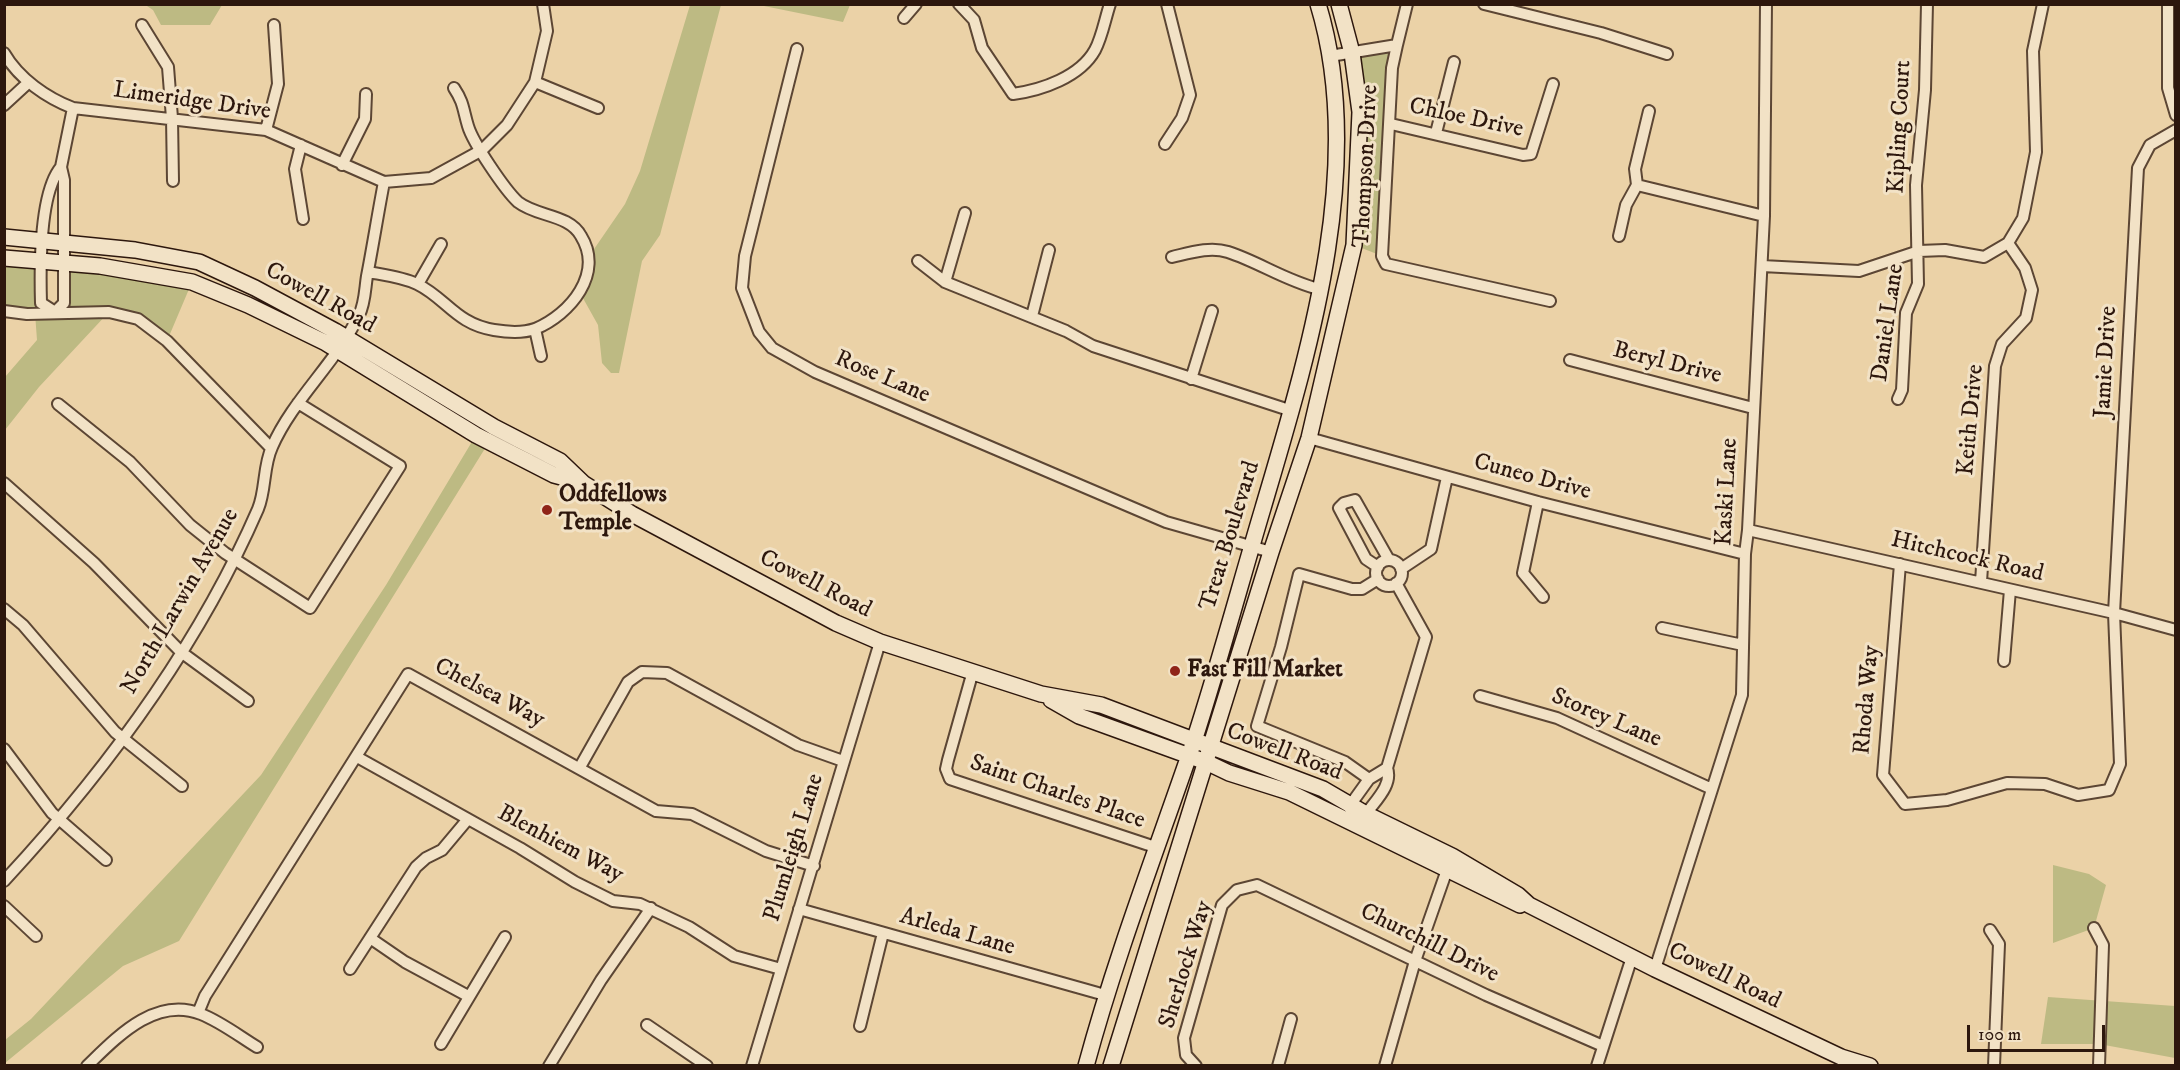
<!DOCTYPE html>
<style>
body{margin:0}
#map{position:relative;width:2180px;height:1070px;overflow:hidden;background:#ebd2a7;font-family:"IM FELL DW Pica",serif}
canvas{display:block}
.frame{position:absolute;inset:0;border:6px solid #2d170d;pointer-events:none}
.scale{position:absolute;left:1967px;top:1025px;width:138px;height:27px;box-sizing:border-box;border:3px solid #2d170d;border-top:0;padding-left:8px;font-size:18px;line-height:21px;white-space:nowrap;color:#2d170d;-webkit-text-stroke:4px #f2e2c6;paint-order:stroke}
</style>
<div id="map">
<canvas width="2180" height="1070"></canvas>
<div class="frame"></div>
<div class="scale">100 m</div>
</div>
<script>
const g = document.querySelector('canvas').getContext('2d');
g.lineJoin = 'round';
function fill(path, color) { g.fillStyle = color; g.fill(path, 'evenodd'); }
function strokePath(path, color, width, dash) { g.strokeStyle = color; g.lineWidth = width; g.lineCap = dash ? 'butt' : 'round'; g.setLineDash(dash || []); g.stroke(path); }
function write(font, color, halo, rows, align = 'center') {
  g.font = font + ' "IM FELL DW Pica",serif'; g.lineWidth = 6; g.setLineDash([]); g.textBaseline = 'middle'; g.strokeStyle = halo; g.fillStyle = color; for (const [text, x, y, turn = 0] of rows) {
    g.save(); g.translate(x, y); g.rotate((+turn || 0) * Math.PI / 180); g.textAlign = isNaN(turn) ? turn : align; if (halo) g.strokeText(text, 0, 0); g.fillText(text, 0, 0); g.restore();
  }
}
fill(new Path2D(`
 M144,4h78v1l-12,20h-49l-8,-15z
 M690,5h31l-61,230 -18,26 -23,112h-8l-9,-10 -4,-38 -19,-34 11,-36 35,-51 15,-33z
 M759,5h91l-7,17z
 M1397,45l-15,211 -28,-11 -2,-192z
 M5,258l35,3 1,42 14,9 9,-9 1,-41 127,20 -25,59 -29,-22 -30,-6 -69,74 -34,43v-53l32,-37 -2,-27 -30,-2z
 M476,435l13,7 -310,499 -56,25 -118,97v-23l26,-21 230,-244 125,-190z
 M2053,865l36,9 17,11 -12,43 -41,15z
 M2048,997l127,9v52l-76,-14h-58z`), '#bdba83');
const street = new Path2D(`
 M959,4l15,16 8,28 31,46c29,-4 67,-17 82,-44 7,-13 10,-31 15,-46
 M1484,4l117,29 66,21
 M2168,4v84l8,27
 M904,18l12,-14
 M142,25l26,42 4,51 1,63
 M1397,45l-5,23 -10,188 4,8 164,37
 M797,49l-52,207 -3,32 17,44 13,16 43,24 351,150 105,30
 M4,53c15,26 43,45 69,55l193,22 118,52 47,-4 51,-28 25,-25 28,-43 12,-51 -4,-27
 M1330,56l67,-11 10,-41
 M535,82l63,26
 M4,105l25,-23
 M1391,124l132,31 8,-1 22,-70
 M266,130l12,-46 -4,-59
 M1436,133l18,-71
 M1165,144l17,-26 8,-23 -23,-91
 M301,145l-6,24 8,50
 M342,165l23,-46 1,-25
 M61,167l3,13v123l-9,9 -14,-9c-1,-35 -2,-110 20,-136z
 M61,167l12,-59
 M1637,185l127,31
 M1637,185l-2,-16 14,-58
 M1619,236l7,-31 11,-20
 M1172,257c17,-4 38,-11 56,-5 31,10 58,29 91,37
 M918,261l27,21 121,49 27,15 199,65
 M1762,266l97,5 60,-20 26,-1 39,7 24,-14 15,-25 13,-66 -3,-101 10,-47
 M368,272c16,3 34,5 49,12 29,14 39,40 77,46 12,2 29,3 41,-1 36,-15 69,-56 46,-93 -12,-22 -44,-19 -63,-34 -13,-12 -45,-59 -50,-76 -5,-16 -4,-23 -14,-38
 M945,282l20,-69
 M418,284l23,-40
 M4,311l23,3 82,-2 29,7 29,22 104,107
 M1032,316l17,-66
 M535,329l6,27
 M1570,360l183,48
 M1191,379l21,-68
 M1898,399l4,-9 4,-77 12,-29 -2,-99 9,-95 2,-86
 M58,404l72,58 60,63 35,28 85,55 90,-142 -102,-63
 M1309,438l229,64 207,52
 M4,483l90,80 87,89 67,49
 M1538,502l-15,71 20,24
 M1748,530l366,83 62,17
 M1376 573a13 13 0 1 1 26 0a13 13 0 1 1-26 0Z
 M1900,564l-17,211 22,29 42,-4 60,-17 38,1 33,11 31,-5 11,-26 -6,-151 24,-445 12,-23 26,-15
 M1378,567l-12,-8 -27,-51 5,-5 11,-3 34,60
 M1401,569l30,-20 16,-72
 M1378,579l-16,10h-10l-53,-15 -18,73 -24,79 88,36 24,17 18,-11
 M1981,582l14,-216 7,-22 24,-26 6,-28 -7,-22 -17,-25
 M4,609l19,16 92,107 67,54
 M1662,628l81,17
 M2004,661l6,-71
 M973,671l-25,89 -2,9 4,10 205,68
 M1480,696l77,22 155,71
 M4,749l48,64 54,47
 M357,757l163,91 55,34 38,19 27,3 49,23 45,29 47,13
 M580,767l48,-85 14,-10 25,1 131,72 45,16
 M1350,809l1,-5 18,-25
 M1360,816l6,-2c9,-13 27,-29 21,-46l39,-131 -30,-54
 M4,881c102,-110 194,-234 254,-372 8,-19 5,-43 14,-62 21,-48 64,-84 87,-132 6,-11 6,-27 8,-39 6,-31 11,-63 17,-94
 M4,906l32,30
 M799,909l306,86
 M2094,928l9,17 -4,121
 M1990,930l9,14 -5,122
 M370,938l35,24 63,34
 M350,969l66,-102 10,-9 16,-8 26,-31
 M1655,969l87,-274 3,-141 3,-24 16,-314 2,-212
 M198,1013l7,-17 203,-322 248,137 36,3 74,37 48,15
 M647,1025l60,41
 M860,1026l23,-93
 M441,1044l64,-107
 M87,1066c30,-29 68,-70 114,-52 20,8 38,22 56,33
 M549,1066l52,-86 50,-72
 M752,1066l128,-424
 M1196,1066l-10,-11 -2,-17 38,-133 15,-15 20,-5 229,110 117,51
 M1278,1066l13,-47
 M1385,1066l30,-105 34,-97
 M1597,1066l35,-109`);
const secondary = new Path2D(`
 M4,237l131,13 64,12 56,26 80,43 159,96 66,34 23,22 49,31 204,109 44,19 161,52 60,11 222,84 43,25 86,42 66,39 11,10 126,64 186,88 29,9
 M4,258l96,8 92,16 56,23 78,38 150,92 78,40 26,7
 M1051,700l28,16 127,46 23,11 60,19 231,113
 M1086,1066c30,-111 71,-217 108,-325 25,-77 46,-156 69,-233 46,-156 104,-343 55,-504
 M1111,1066l160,-514 38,-114 45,-193 6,-133 -8,-59 -13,-49`);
strokePath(street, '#5c4634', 14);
strokePath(secondary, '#2d170d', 18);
strokePath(street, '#f2e2c6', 10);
strokePath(secondary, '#f2e2c6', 15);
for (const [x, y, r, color] of [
 [547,510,6,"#8f2418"],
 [1175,671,6,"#8f2418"]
]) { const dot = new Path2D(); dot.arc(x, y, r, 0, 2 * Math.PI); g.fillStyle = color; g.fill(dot); strokePath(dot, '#f2e2c6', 2); }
write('24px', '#2d170d', '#f2e2c6', [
 ["Limeridge Drive",192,102,8],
 ["Chloe Drive",1466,119,12],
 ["Kipling Court",1901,127,-87],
 ["Thompson Drive",1367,166,-87],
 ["Cowell Road",320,299,29],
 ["Daniel Lane",1889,323,-82],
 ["Jamie Drive",2107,362,-87],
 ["Beryl Drive",1667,364,14],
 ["Rose Lane",882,378,23],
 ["Keith Drive",1972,420,-85],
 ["Cuneo Drive",1532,478,15],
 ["Kaski Lane",1728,492,-87],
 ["Treat Boulevard",1231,536,-73],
 ["Hitchcock Road",1967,558,13],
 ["Cowell Road",815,585,27],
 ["North Larwin Avenue",181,602,-60],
 ["Chelsea Way",489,694,28],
 ["Rhoda Way",1868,700,-85],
 ["Storey Lane",1606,719,23],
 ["Cowell Road",1284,753,21],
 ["Saint Charles Place",1057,793,19],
 ["Blenhiem Way",560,845,28],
 ["Plumleigh Lane",795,848,-73],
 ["Arleda Lane",957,933,16],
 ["Churchill Drive",1429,944,26],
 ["Sherlock Way",1187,965,-73],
 ["Cowell Road",1724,977,26]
]);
write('bold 24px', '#2d170d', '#f2e2c6', [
 ["Oddfellows",559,496],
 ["Temple",559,524],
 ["Fast Fill Market",1187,671]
], 'left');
</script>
